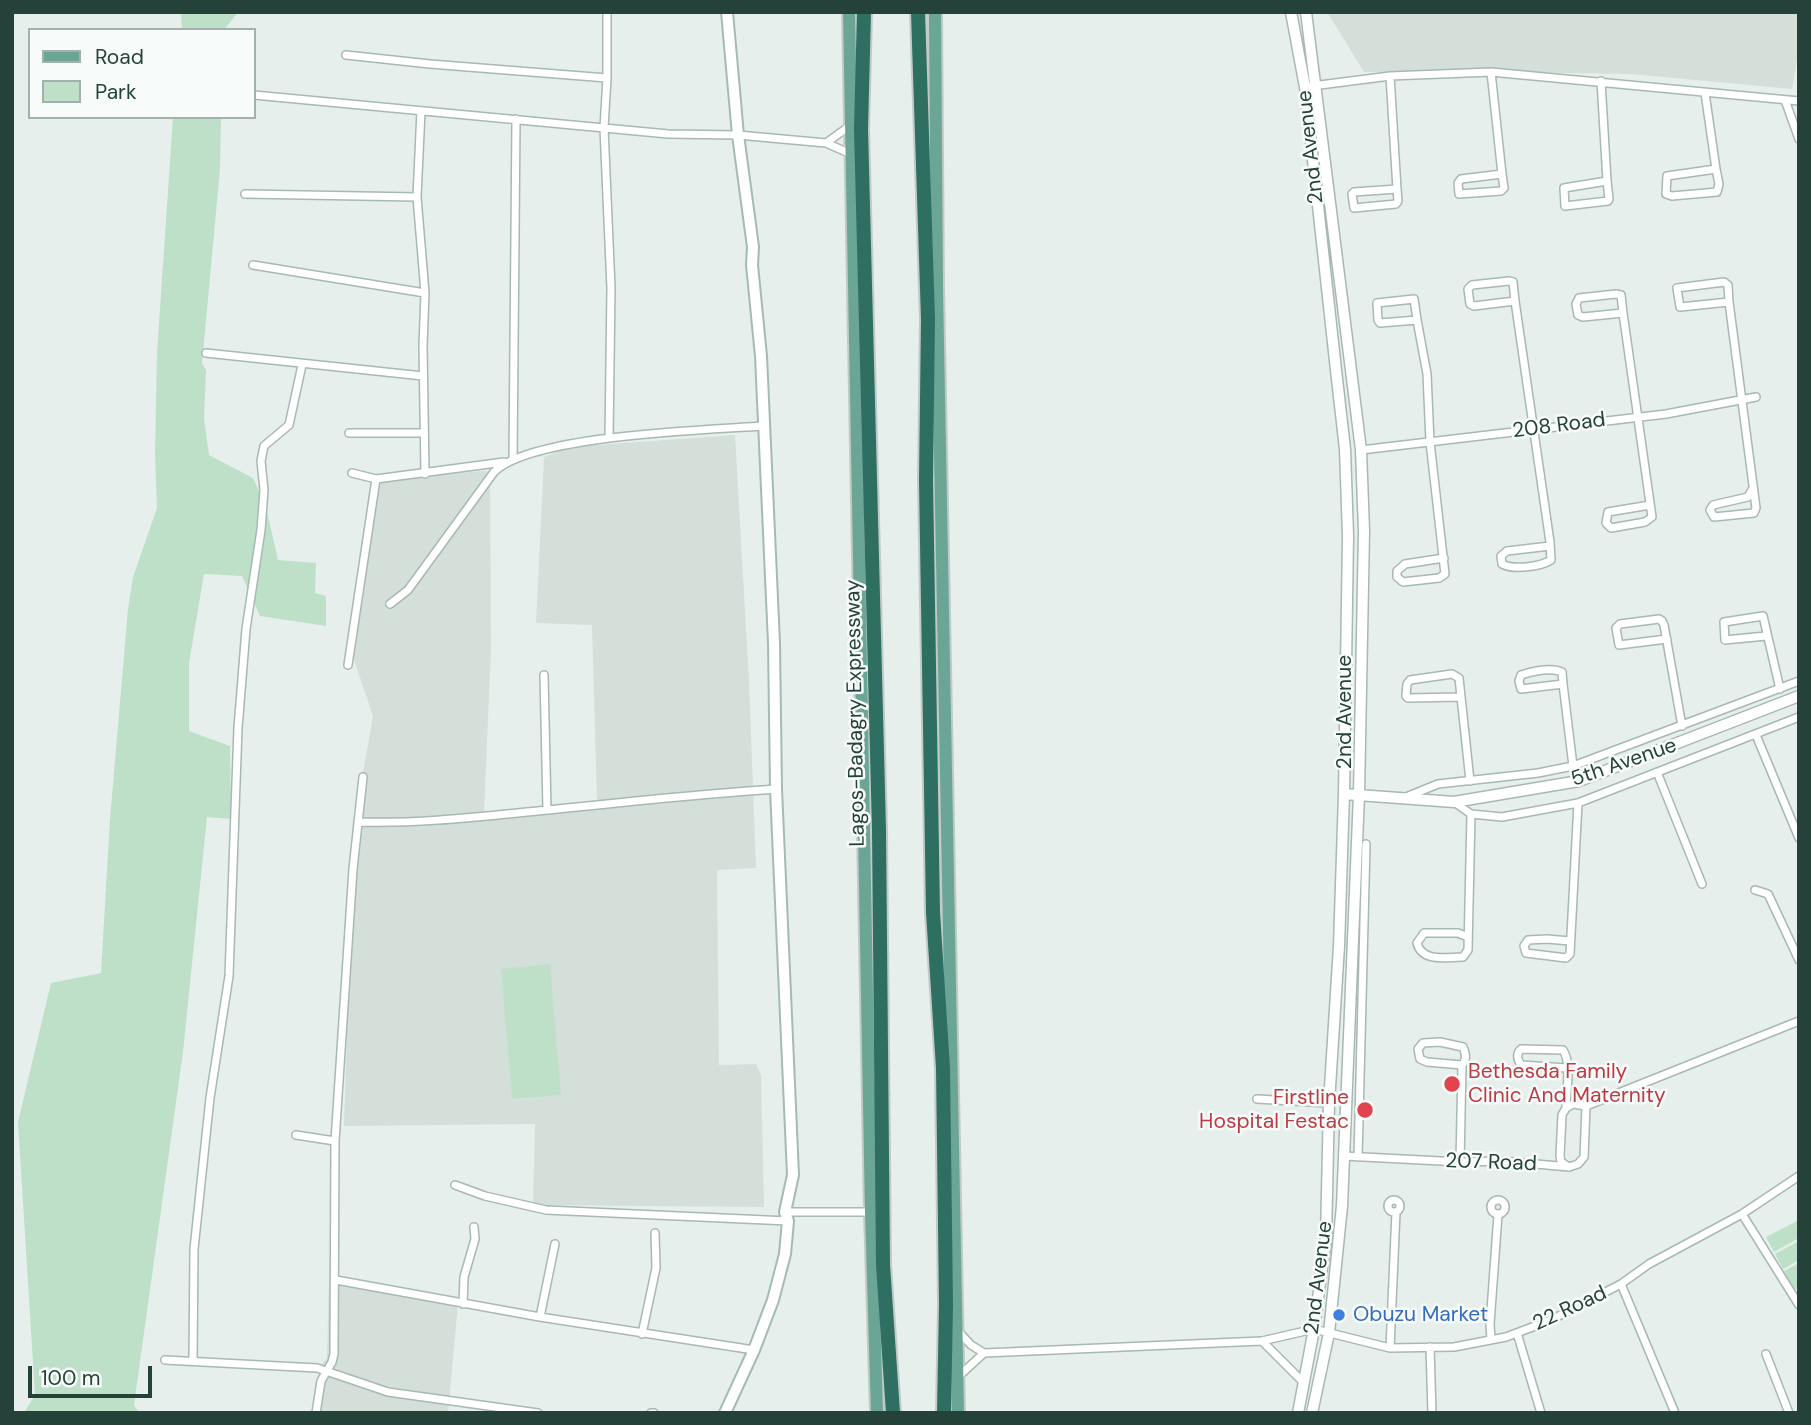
<!DOCTYPE html>
<style>
body{margin:0}
#map{position:relative;width:1811px;height:1425px;overflow:hidden;background:#e6efeb;font-family:"DM Sans",sans-serif}
canvas{display:block}
.frame{position:absolute;inset:0;border:14px solid #24423a;pointer-events:none}
.legend{position:absolute;left:28px;top:28px;width:228px;height:91px;box-sizing:border-box;background:#f7fbf9;border:2px solid #a3b1ad;margin:0;padding:9px 12px;list-style:none;font-size:21px;color:#24423a}
.legend li{display:flex;align-items:center;gap:14px;height:35px}
.legend b{width:35px;border:2px solid #a3b1ad}
.scale{position:absolute;left:28px;top:1366px;width:124px;height:32px;box-sizing:border-box;border:4px solid #24423a;border-top:0;padding-left:9px;font-size:21px;line-height:24px;white-space:nowrap;color:#24423a;-webkit-text-stroke:5px #f7fbf9;paint-order:stroke}
</style>
<div id="map">
<canvas width="1811" height="1425"></canvas>
<div class="frame"></div>
<ul class="legend">
<li><b style="height:9px;background:#6aa596"></b>Road</li>
<li><b style="height:19px;background:#bfe0c8"></b>Park</li>
</ul>
<div class="scale">100 m</div>
</div>
<script>
const g = document.querySelector('canvas').getContext('2d');
g.lineJoin = 'round';
function fill(path, color) { g.fillStyle = color; g.fill(path, 'evenodd'); }
function strokePath(path, color, width, dash) { g.strokeStyle = color; g.lineWidth = width; g.lineCap = dash ? 'butt' : 'round'; g.setLineDash(dash || []); g.stroke(path); }
function write(font, color, halo, rows, align = 'center') {
  g.font = font + ' "DM Sans",sans-serif'; g.lineWidth = 5; g.setLineDash([]); g.textBaseline = 'middle'; g.strokeStyle = halo; g.fillStyle = color; for (const [text, x, y, turn = 0] of rows) {
    g.save(); g.translate(x, y); g.rotate((+turn || 0) * Math.PI / 180); g.textAlign = isNaN(turn) ? turn : align; if (halo) g.strokeText(text, 0, 0); g.fillText(text, 0, 0); g.restore();
  }
}
fill(new Path2D(`
 M1327,12h471l1,36 -7,41 -161,-15 -186,-3 -81,1z
 M735,435l14,246 7,187 -39,2 2,195 37,-1 5,11 3,132 -231,-2 2,-81 -191,2 4,-124 7,-110 -1,-68 19,-108 -25,-74 23,-162 113,-9 11,2 -5,9 1,166 -7,166 113,-12 -5,-177 -56,-2 8,-166 26,-10z
 M329,1281l129,22 -10,110h-129l1,-47 7,-8z`), '#d4dfda');
fill(new Path2D(`
 M181,12h57l-14,18h-42z
 M173,117h48l-1,52 -18,195 4,6 -2,48 5,37 44,23 13,29 12,53 38,3 -1,30 11,3v30l-66,-10 -18,-40 -38,-2 -15,89v68l41,15 1,73 -24,-2 -24,235 -49,353 5,8h-115l11,-18 -17,-273 33,-139 50,-10 9,-154 18,-210 5,-32 24,-69 -2,-54 2,-101z
 M550,964l11,131 -49,4 -11,-130z
 M1799,1220v18l-25,14 -8,-15z
 M1799,1241v19l-16,9 1,2 15,-8v24l-5,3 -19,-36z`), '#bfe0c8');
const minor = new Path2D(`
 M607,12v66l-3,50 7,160 -2,150
 M346,55l84,9 177,14
 M1491,72l11,102
 M1390,76l7,113
 M1601,81l6,100
 M1312,86l78,-10 101,-4 308,29
 M1705,93l11,76
 M254,95l414,39 70,1 88,8 25,11
 M1785,100l14,39
 M421,111l-4,86 8,96 -2,53 2,128
 M826,143l25,-18
 M1716,169l3,15 -2,8 -45,4 -6,-2 1,-18z
 M1502,174l2,14 -3,3 -42,3 -1,-11 3,-4z
 M1607,181l2,18 -1,2 -43,5 -1,-18z
 M1397,189l1,12 -2,3 -42,4 -2,-14 2,-2z
 M245,194l172,3
 M253,265l172,28
 M1509,281l4,1 2,19 -41,5 -4,-2 -2,-15 4,-4z
 M1724,282l4,3 1,17 -49,5 -3,-19z
 M1616,294l5,1 2,18 -40,4 -5,-2 -2,-11 3,-6z
 M1414,299l3,21 -37,3 -2,-3 -1,-17z
 M1515,301l35,241 1,18c-11,7 -38,10 -49,4l-1,-8 6,-5 43,-5
 M1729,302l27,206 -2,5 -40,4 -4,-7 3,-5 35,-8 5,-9
 M1623,313l25,176 4,28 -7,5 -34,6 -5,-5 2,-11 42,-7
 M1417,320l10,54 3,68 15,132 -6,4 -36,4 -6,-5v-6l8,-7 39,-6
 M206,353l217,23
 M349,433h74
 M1361,450l305,-36 90,-17
 M513,460l3,-341
 M352,473l24,6 128,-17
 M390,604l18,-14 86,-118c37,-37 212,-42 269,-46
 M1766,636l-41,4 -1,-18 39,-6 17,73
 M1667,639l-48,6 -3,-17 4,-4 39,-5 3,2 2,4 18,101
 M348,665l28,-186
 M544,675l3,135
 M1563,684l-1,-12c-12,-5 -28,-1 -41,3l-2,6 2,8 42,-5 10,82
 M1461,697l-53,1 -2,-2 1,-12 3,-4 42,-6 7,4 11,103
 M1756,735l43,103
 M1657,772l45,112
 M1406,797l32,-13 100,-11 35,-7 226,-85
 M1454,802l17,12 31,3 76,-14 221,-86
 M358,822c63,2 127,-6 190,-12 76,-8 152,-16 228,-21
 M1755,890l13,4 31,66
 M1468,937l-10,-4h-34l-7,10c5,20 30,14 46,14l5,-7 3,-136
 M1570,941l-23,-2 -19,1 -4,6 2,7 40,5 4,-4 8,-151
 M1257,1099l72,4
 M1566,1108c0,-16 6,-45 -3,-58l-42,-1c-5,5 -4,10 0,16l46,3
 M296,1135l39,6
 M1344,1156l116,6 43,-1 66,6 9,-3 6,-7 2,-51
 M1358,1157l8,-313
 M1460,1162l2,-97c5,-6 4,-11 1,-18l-23,-5 -17,1 -5,6 2,10 7,3 35,3
 M1569,1167l-8,-5 -1,-6 2,-41 4,-7 7,-4 13,2 213,-85
 M455,1185l30,11 61,14 242,11
 M1388 1206a6 6 0 1 1 12 0a6 6 0 1 1-12 0Z
 M1491 1207a7 7 0 1 1 14 0a7 7 0 1 1-14 0Z
 M785,1212h86
 M1742,1214l57,91
 M336,1280l204,37 214,33
 M1621,1284l54,129
 M463,1304l1,-27 11,-38 -1,-12
 M540,1317l15,-73
 M959,1332l12,13 13,8 278,-12 52,-12 76,19 64,-1 52,-10 45,-17 70,-36 28,-20 93,-50 57,-38
 M1517,1333l24,80
 M642,1334l14,-66 -1,-35
 M1491,1339l-1,-15 8,-109
 M1262,1341l42,42
 M1430,1347l2,66
 M1390,1348l6,-136
 M1766,1354l23,59
 M165,1360l152,8 71,24 150,21
 M193,1361l1,-112 16,-151 19,-122 9,-248 8,-99 15,-99 3,-40 -3,-29 3,-15 25,-21 13,-60
 M959,1376l25,-23
 M316,1413l5,-32 11,-19 2,-8 1,-213 18,-272 10,-92
 M651,1413h3`);
const tertiary = new Path2D(`
 M1291,12l14,75 31,283 9,79 3,87 -4,258 -5,152 -10,157 -3,134 -12,92 -16,84
 M1306,12l55,438 3,81 -5,263 -17,412 -13,127 -17,80
 M1344,794l110,8 125,-21 220,-85`);
const secondary = new Path2D(`
 M725,1413l29,-63 19,-50 12,-46 3,-33 -3,-9 8,-37 -17,-386 -2,-146 -13,-287 -9,-91 1,-18 -15,-112 -11,-123`);
const primary = new Path2D(`
 M849,12l22,1200 6,201
 M935,12l2,278 21,1123`);
const motorway = new Path2D(`
 M864,12l-3,117 18,701 4,435 10,148
 M918,12l10,307 -2,161 7,432 10,156 3,236 -2,109`);
strokePath(minor, '#a8b8b2', 10);
strokePath(tertiary, '#a8b8b2', 13);
strokePath(secondary, '#a4bbb3', 14);
strokePath(primary, '#c2cac8', 16);
strokePath(motorway, '#c2cac8', 18);
strokePath(minor, '#fff', 7);
strokePath(tertiary, '#fff', 10);
strokePath(secondary, '#fff', 10);
strokePath(primary, '#6aa596', 12);
strokePath(motorway, '#2f6f62', 14);
for (const [x, y, r, color] of [
 [1452,1084,9,"#e0444e"],
 [1365,1110,9,"#e0444e"],
 [1339,1315,7,"#3f7fe0"]
]) { const dot = new Path2D(); dot.arc(x, y, r, 0, 2 * Math.PI); g.fillStyle = color; g.fill(dot); strokePath(dot, '#f7fbf9', 2.5); }
write('21px', '#24423a', '#f7fbf9', [
 ["2nd Avenue",1311,147,-96],
 ["208 Road",1559,426,-7],
 ["2nd Avenue",1345,712,-90],
 ["Lagos-Badagry Expressway",856,713,-91],
 ["5th Avenue",1624,763,-19],
 ["207 Road",1491,1163,2],
 ["2nd Avenue",1319,1278,-83],
 ["22 Road",1570,1309,-25]
]);
write('21px', '#be3a42', '#f7fbf9', [
 ["Bethesda Family",1468,1072],
 ["Clinic And Maternity",1468,1096],
 ["Firstline",1349,1098,"right"],
 ["Hospital Festac",1349,1122,"right"]
], 'left');
write('21px', '#366cbe', '#f7fbf9', [
 ["Obuzu Market",1353,1315]
], 'left');
</script>
